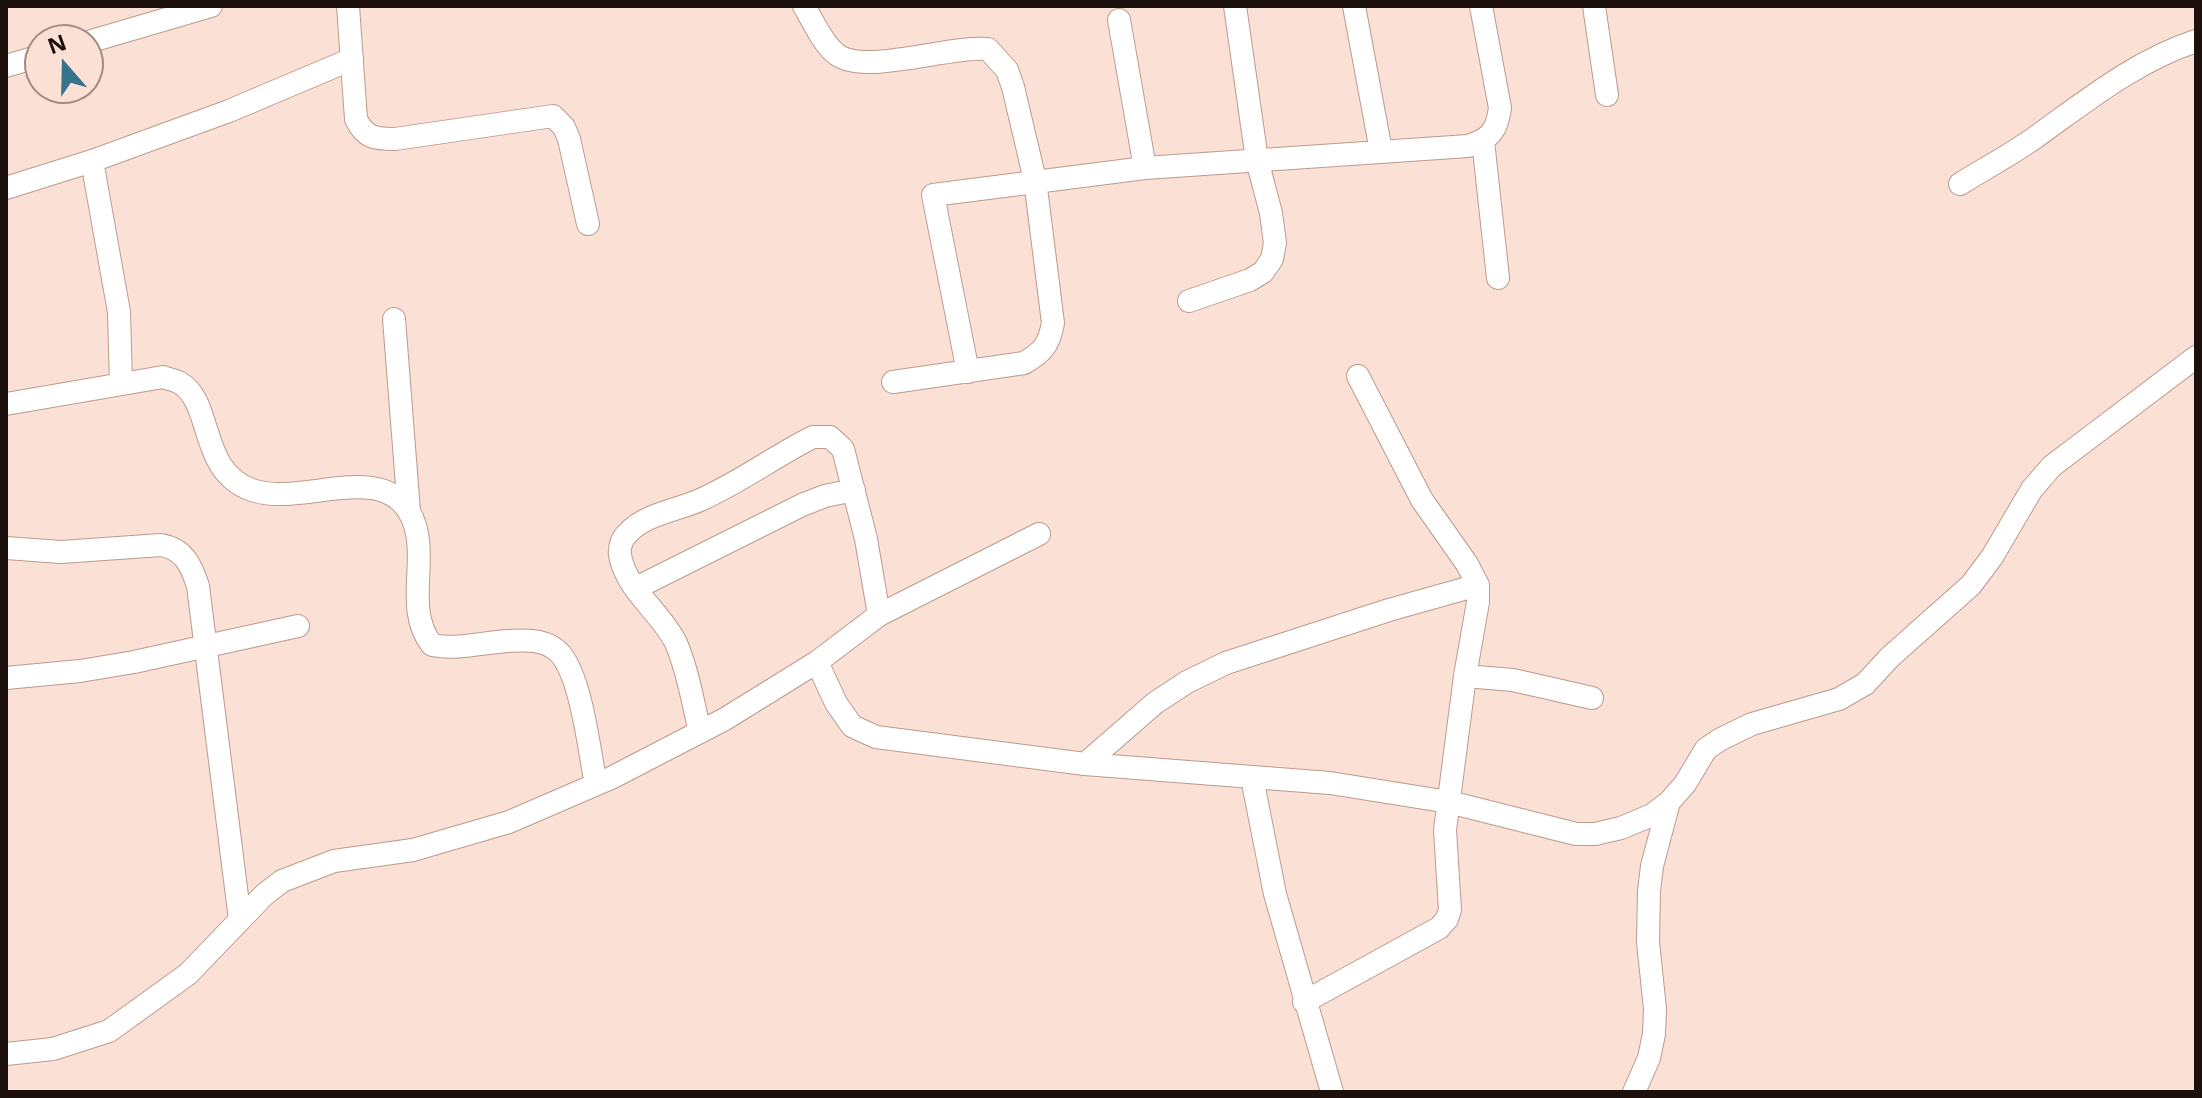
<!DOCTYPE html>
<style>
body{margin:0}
#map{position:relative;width:2202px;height:1098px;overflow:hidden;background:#fbe0d5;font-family:"Noto Sans",sans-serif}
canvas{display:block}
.frame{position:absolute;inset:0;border:8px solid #1b100b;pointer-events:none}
.north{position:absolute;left:24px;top:24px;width:80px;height:80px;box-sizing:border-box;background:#fbe0d5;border:2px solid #a18d84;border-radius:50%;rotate:340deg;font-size:22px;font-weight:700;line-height:32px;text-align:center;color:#1b100b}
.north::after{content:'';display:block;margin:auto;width:28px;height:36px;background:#37738a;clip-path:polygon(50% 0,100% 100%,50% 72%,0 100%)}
</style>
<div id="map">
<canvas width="2202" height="1098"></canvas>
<div class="frame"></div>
<div class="north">N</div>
</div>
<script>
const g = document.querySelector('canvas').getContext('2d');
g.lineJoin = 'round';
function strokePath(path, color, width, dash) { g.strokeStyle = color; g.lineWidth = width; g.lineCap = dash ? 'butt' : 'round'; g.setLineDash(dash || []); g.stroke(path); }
const minor = new Path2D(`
 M348,6l8,113c9,19 19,20 39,20l158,-23 11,11 5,12 19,85
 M804,6c9,15 18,36 31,47 26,24 115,-8 153,-4l19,21 6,17 22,93 18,143c-4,22 -10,29 -29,40l-131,19
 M1354,6l27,145
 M1594,6l13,89
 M1119,20l26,148
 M88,42l123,-36
 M6,66l34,-10
 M1483,141l15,137
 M92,161l27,151 2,71
 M1960,184c24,-15 50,-29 73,-45 52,-37 102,-78 163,-98
 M6,188l86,-27 137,-50 123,-52
 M1189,301l61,-21 13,-8 9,-13 3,-16 -4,-30 -14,-53 -22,-154
 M394,319l15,192
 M968,372l-35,-177 212,-27 323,-22c22,-7 29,-15 32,-38l-19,-102
 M6,404l157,-27c5,2 12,3 17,6 34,20 18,88 72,107 48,17 125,-28 156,20 26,41 -7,96 24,135 26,5 49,-2 75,-4 15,-1 35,-2 48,8 26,18 34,103 41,135
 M6,548l55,4 100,-7c23,4 30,20 37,41l42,334
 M636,588l166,-83 23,-9 29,-6
 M817,662l19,41 16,23 24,11 209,27 245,19 119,19 127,32h19l26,-6 31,-13 17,-13 16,-18 21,-35 15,-10 31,-15 87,-25 26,-15 25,-27 81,-72 21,-28 40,-68 20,-23 144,-109
 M1465,676l48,4 79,18
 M6,678l74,-7 54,-9 164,-36
 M700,732c-7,-29 -12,-61 -24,-89 -15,-31 -50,-53 -56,-88 -1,-8 2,-17 8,-22 17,-19 50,-23 72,-33 39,-17 75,-44 113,-63h17l13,12 23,90 13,76
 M1085,764l70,-61 32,-21 39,-19 163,-53 89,-25
 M1252,778l23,116 57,198
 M1304,1002l135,-74 8,-9 3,-9 -5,-80 20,-154 13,-74v-17l-11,-21 -45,-64 -64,-124
 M6,1054l47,-5 56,-18 79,-57 76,-79 18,-14 52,-20 79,-11 96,-28 102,-44 114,-59 92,-57 62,-47 160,-81
 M1634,1092l15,-34 5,-24 1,-25 -7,-67 1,-51 3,-25 17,-64`);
strokePath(minor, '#ba9b8e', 24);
strokePath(minor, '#fff', 22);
</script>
